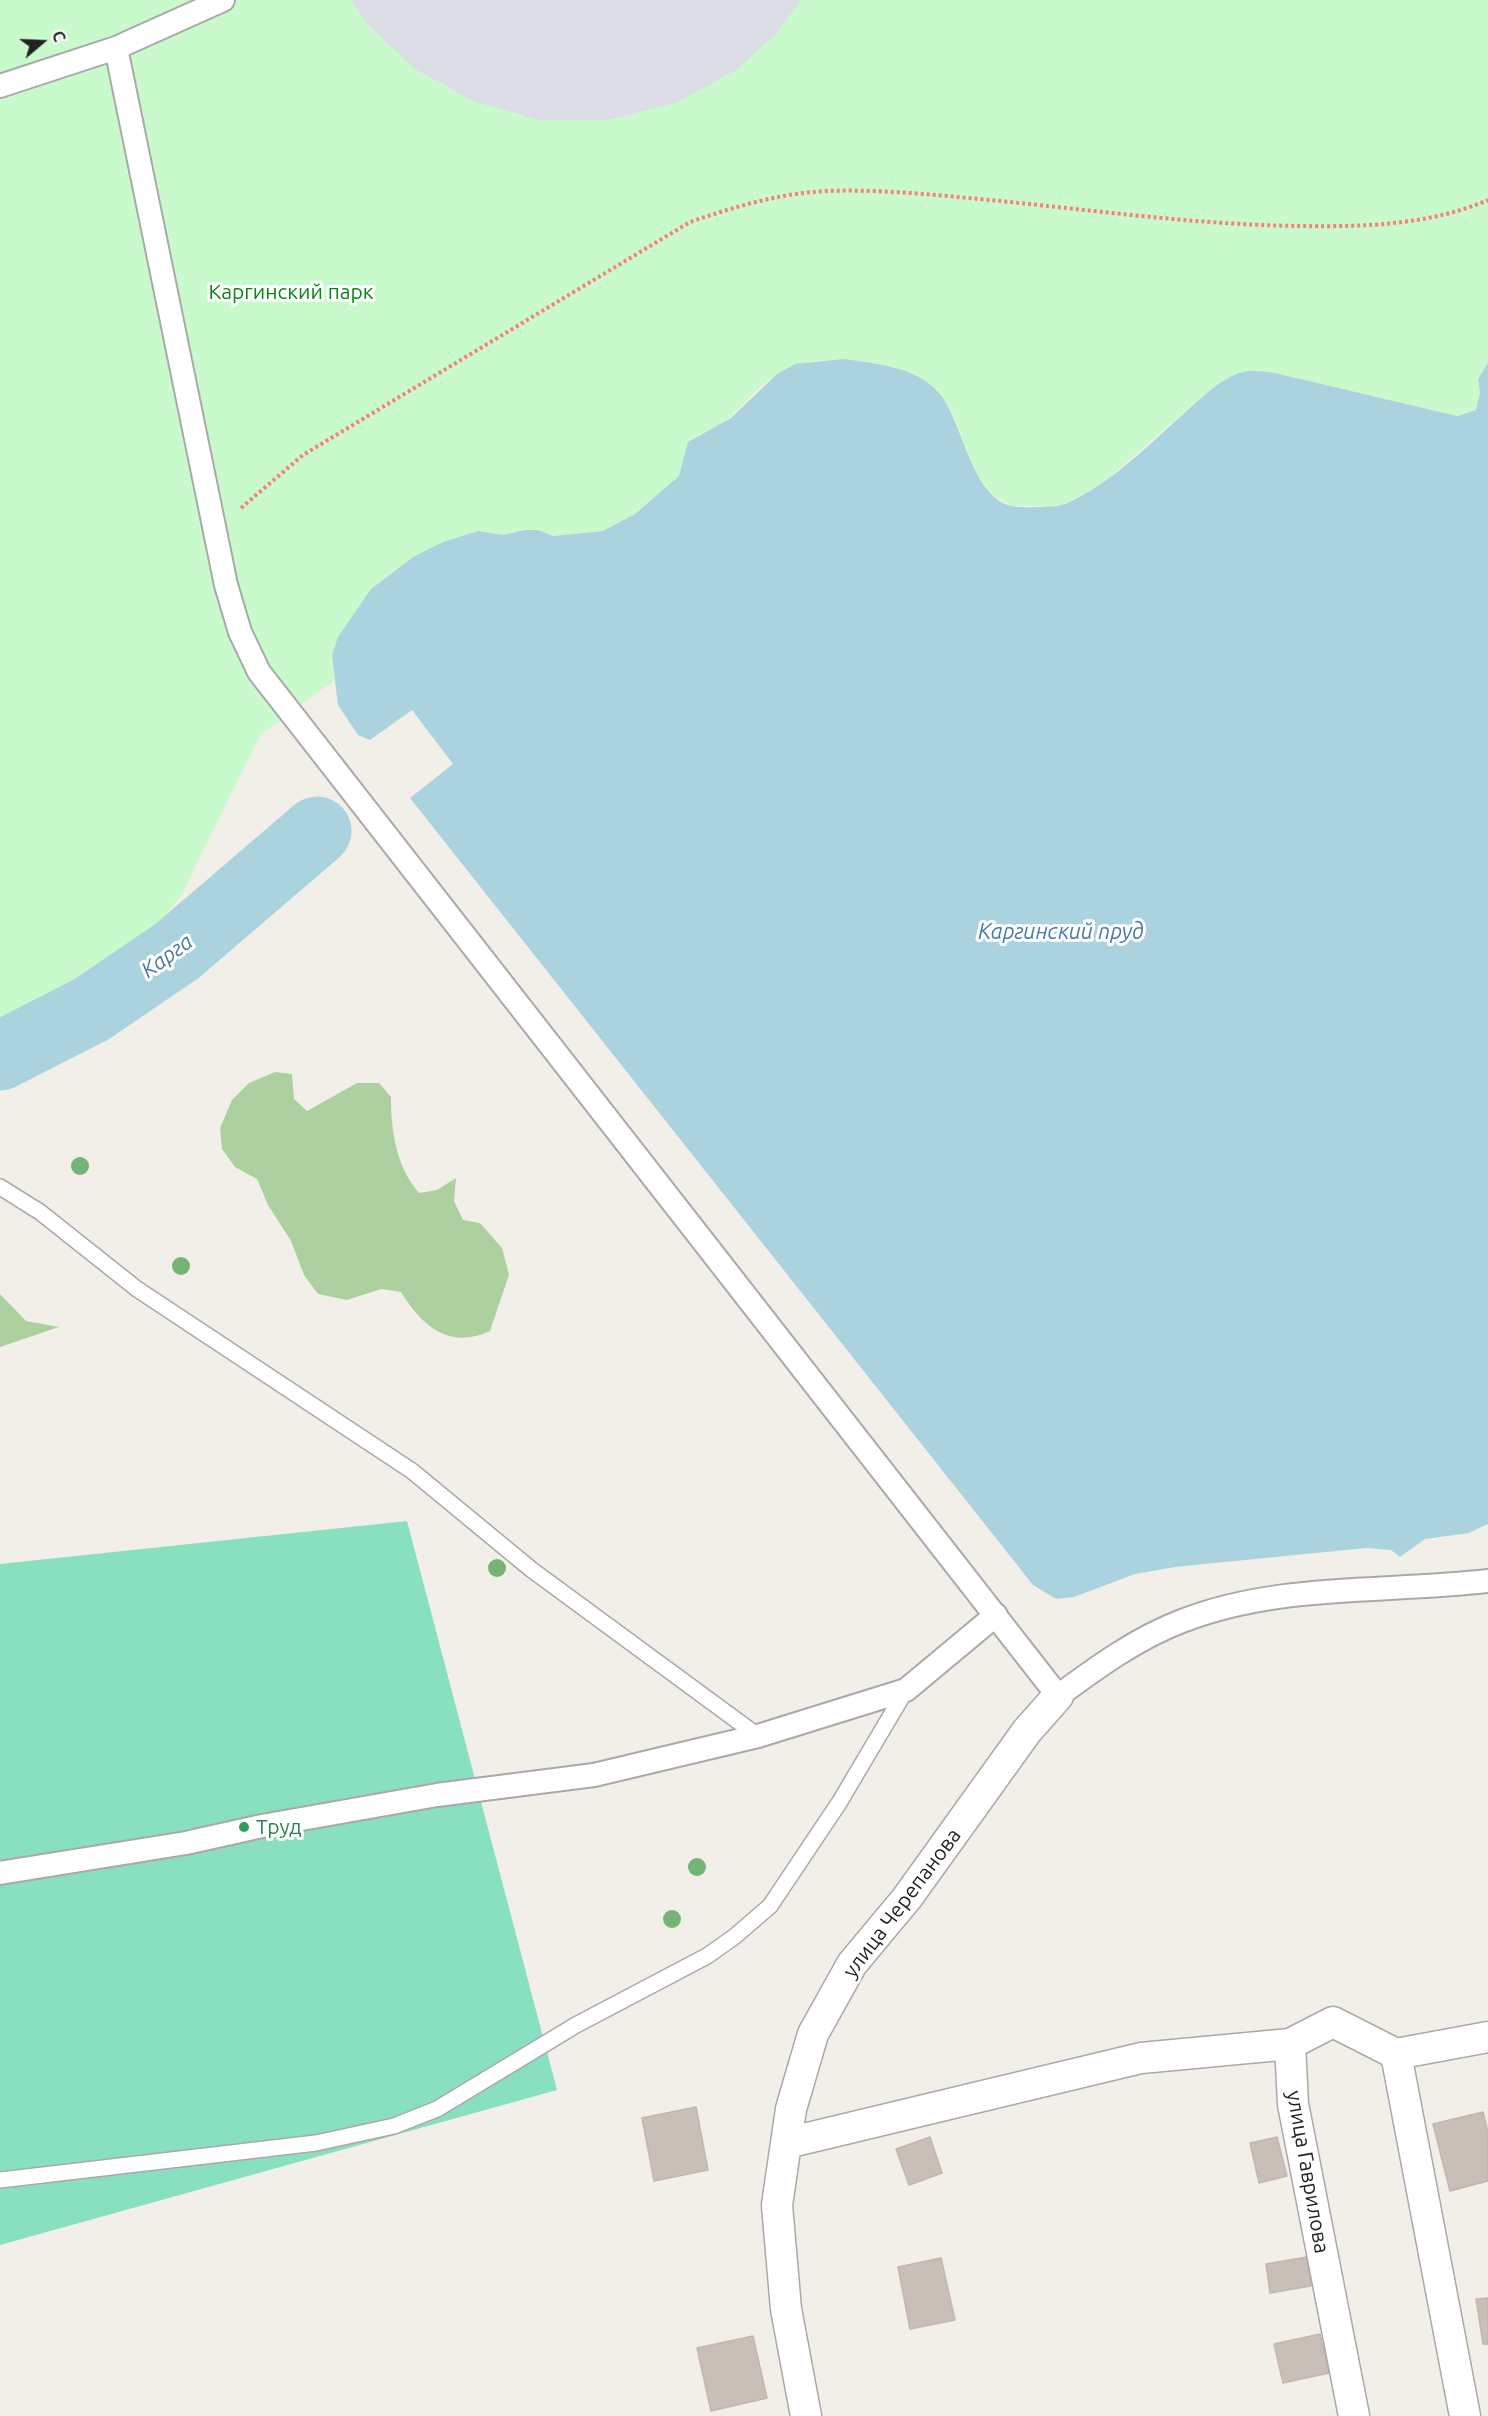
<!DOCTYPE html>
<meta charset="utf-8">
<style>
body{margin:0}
#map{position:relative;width:1488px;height:2416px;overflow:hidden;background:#f2efe9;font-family:Ubuntu,sans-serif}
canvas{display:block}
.north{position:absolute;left:12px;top:12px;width:60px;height:60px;-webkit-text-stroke:4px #fff;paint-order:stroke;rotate:71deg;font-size:16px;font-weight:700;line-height:24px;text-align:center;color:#222}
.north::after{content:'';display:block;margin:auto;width:21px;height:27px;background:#222;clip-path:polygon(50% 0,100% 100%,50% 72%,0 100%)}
</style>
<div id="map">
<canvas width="1488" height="2416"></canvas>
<div class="north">С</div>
</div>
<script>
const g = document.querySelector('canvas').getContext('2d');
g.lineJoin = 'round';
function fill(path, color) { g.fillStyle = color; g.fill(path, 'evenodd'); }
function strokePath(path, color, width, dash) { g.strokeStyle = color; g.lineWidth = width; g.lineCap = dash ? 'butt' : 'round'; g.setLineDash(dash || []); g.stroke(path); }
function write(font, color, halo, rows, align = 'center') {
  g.font = font + ' Ubuntu,sans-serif'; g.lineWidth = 6; g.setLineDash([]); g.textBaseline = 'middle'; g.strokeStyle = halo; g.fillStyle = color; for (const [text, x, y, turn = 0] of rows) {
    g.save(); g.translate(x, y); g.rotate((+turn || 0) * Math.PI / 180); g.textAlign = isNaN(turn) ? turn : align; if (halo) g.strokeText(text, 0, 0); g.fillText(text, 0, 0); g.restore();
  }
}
fill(new Path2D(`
 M275,1072l17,2 2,25 13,12 50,-28h22l12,14c0,34 5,69 28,96l18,-3 19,-12 -2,23 9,19 17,3 22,25 7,27 -19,56c-41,19 -68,-5 -89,-39l-20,-3 -34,11 -29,-6 -14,-19 -13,-34 -23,-36 -11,-26 -22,-12 -13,-18 -2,-21 12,-28 17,-17z
 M0,1294l26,27 33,6 -59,20z`), '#add19e');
fill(new Path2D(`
 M0,0h1488v363l-10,16 2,14 -4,17 -19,6 -182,-43 -18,-3 -16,3 -16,7 -19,13 -102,89 -31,18 -15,6h-46l-18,-10 -10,-12c-19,-28 -23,-64 -44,-90 -30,-36 -126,-45 -163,-20 -31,20 -41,49 -78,60l-15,28 -4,14 -45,38 -32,17 -51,5 -14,-6h-13l-22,5 -25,-4 -65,26 -42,32 -39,66 3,25 -75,55 -78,159 -26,34 -156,97z`), '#c8facc');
fill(new Path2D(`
 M407,1521l150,569 -557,155v-681z`), '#88e0be');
fill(new Path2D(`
 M352,0h449l-24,33 -42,38 -60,32 -67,17h-68l-65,-18 -60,-33 -50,-47z`), '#dddde8');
fill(new Path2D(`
 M843,359c32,4 75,8 97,35 24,31 31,101 71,112 9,2 36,1 46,0 12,-2 22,-9 33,-15 33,-20 62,-49 91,-75 18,-16 35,-34 58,-43 13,-4 24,-2 36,0l182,43 19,-6 4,-17 -2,-14 10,-16v1161l-19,9 -44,6 -25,18 -9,-7 -25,-2 -191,19 -40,7 -61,23 -18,2 -23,-14 -623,-787 43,-34 -41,-54 -42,30 -12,-5 -20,-30 -6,-50 6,-18 33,-48 42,-32 30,-15 35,-11 25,4 22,-5h13l15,6 50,-5 32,-17 44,-38 9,-34 43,-24 46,-44 18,-10z`), '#aad3df');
strokePath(new Path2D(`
 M0,1056l92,-47 85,-58 140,-120`), '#aad3df', 69);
const building = new Path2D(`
 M696,2107l12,63 -54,11 -12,-63z
 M1483,2112l5,20v49l-38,10 -17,-67z
 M930,2137l12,36 -33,12 -13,-36z
 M1277,2137l10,39 -28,7 -9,-40z
 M1307,2257l4,29 -41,7 -4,-29z
 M941,2258l14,62 -45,9 -12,-62z
 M1488,2298v46h-5l-7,-45z
 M1320,2334l9,39 -46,10 -9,-39z
 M753,2336l14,62 -56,13 -14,-63z`);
fill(building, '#c7bfb8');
strokePath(building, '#c4b6ab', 1.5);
const service = new Path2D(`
 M0,1187l40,25 97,77 275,182 120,99 226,166
 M0,2180l316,-37 78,-17 43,-17 139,-84 131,-69 27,-19 36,-31 69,-103 67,-113`);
const pedestrian = new Path2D(`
 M116,48l110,537 14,47 19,40 799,1024c38,-28 79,-58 124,-75 97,-38 204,-28 306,-40
 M0,86l116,-38 107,-48
 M0,1873l186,-30 76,-17 175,-31 157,-20 164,-39 148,-46 90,-75`);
const minor = new Path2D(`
 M1396,2054l69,362
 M787,2143l354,-85 149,-14
 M806,2416l-20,-107 -9,-104 14,-96 22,-75 39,-70 55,-66 120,-167 31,-35
 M1354,2416l-61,-312 -3,-60 43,-22 63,32 92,-17`);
strokePath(service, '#a9a9a9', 18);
strokePath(pedestrian, '#a9a9a9', 26);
strokePath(minor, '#a9a9a9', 33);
strokePath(new Path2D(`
 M241,508l62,-53 387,-233c44,-15 90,-29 137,-31 54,-2 109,4 163,9 103,10 207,25 311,26 63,1 129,-1 187,-26`), '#fa8072', 4, [3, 3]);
strokePath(service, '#fff', 15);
strokePath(pedestrian, '#fff', 22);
strokePath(minor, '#fff', 30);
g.fillStyle = '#74b475';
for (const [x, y] of [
 [80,1166],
 [181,1266],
 [497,1568],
 [697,1867],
 [672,1919]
]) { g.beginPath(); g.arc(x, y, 9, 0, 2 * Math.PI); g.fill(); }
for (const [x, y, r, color] of [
 [244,1827,6,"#2e9e5b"]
]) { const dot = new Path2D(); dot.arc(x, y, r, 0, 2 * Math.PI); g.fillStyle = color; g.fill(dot); strokePath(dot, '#fff', 2); }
write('21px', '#0c8416', '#fff', [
 ["Каргинский парк",291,292]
]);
write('21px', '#27864d', '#fff', [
 ["Труд",256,1827]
], 'left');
write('21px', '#222', '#fff', [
 ["улица Черепанова",902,1903,-53],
 ["улица Гаврилова",1308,2172,80]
]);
write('italic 22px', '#4a7aab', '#fff', [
 ["Каргинский пруд",1061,932],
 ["Карга",167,956,-36]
]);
</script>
